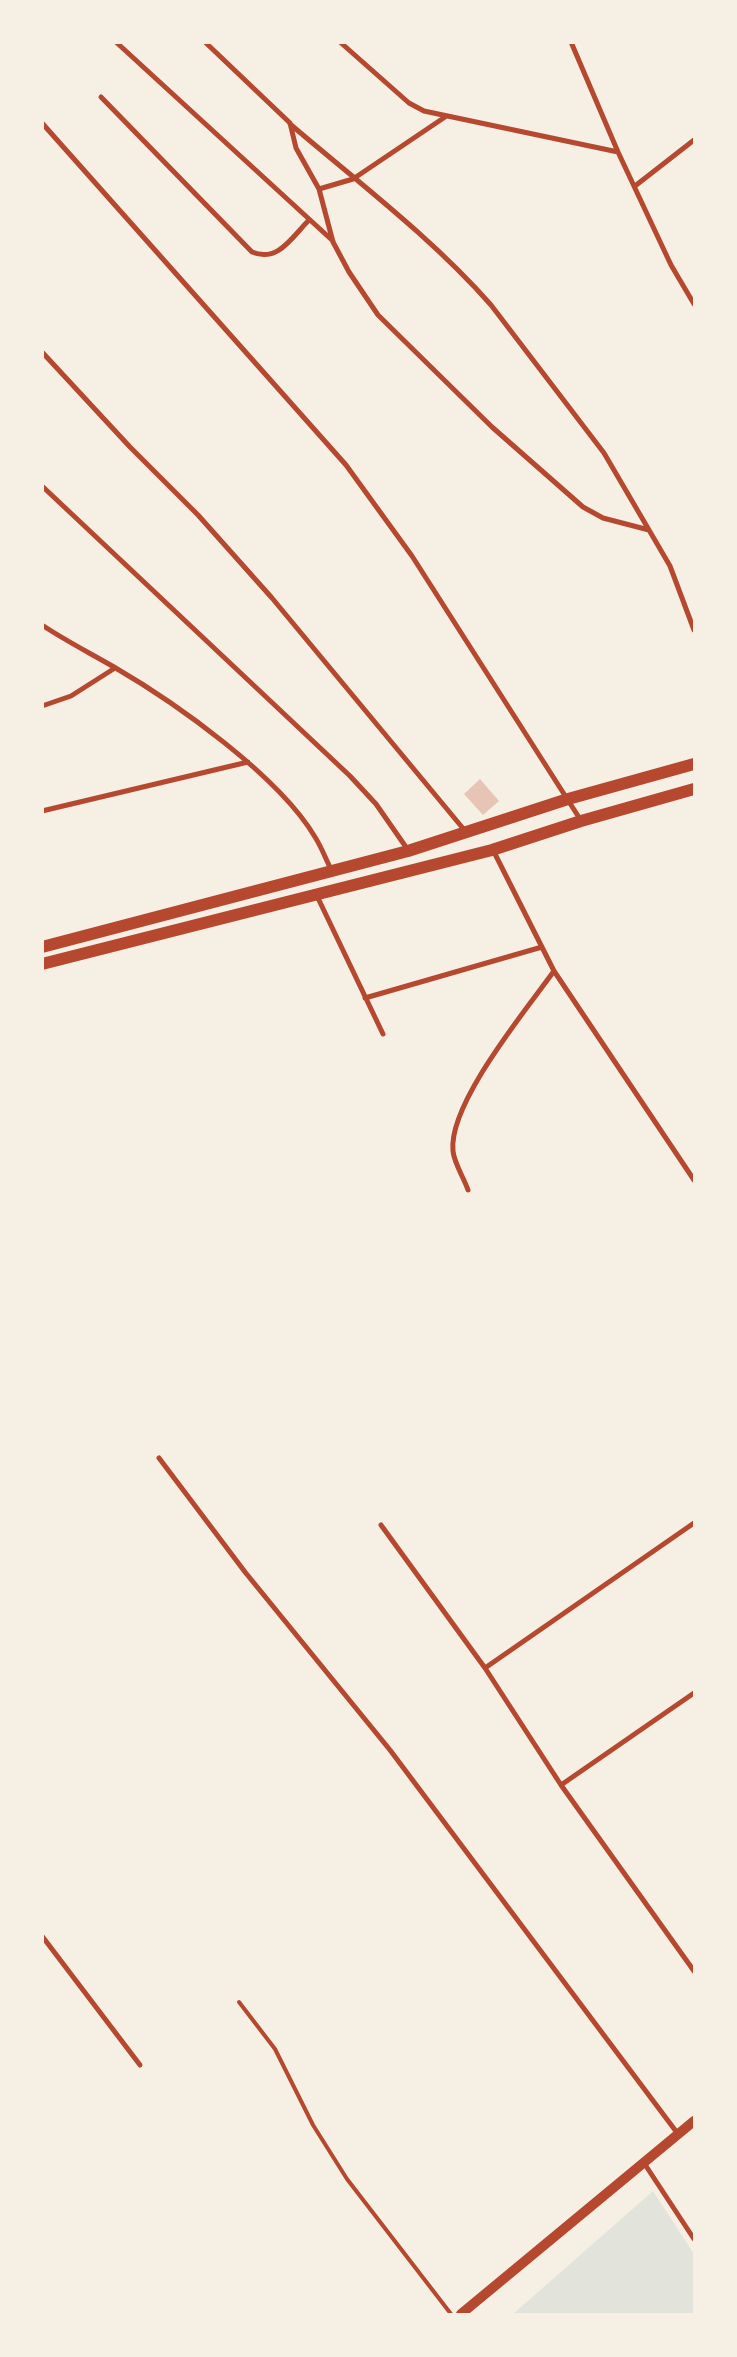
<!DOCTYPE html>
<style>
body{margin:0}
#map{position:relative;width:737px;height:2357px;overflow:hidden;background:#f6efe4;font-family:"DM Sans",sans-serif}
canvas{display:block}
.frame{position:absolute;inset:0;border:44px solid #f6efe4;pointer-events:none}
</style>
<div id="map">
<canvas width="737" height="2357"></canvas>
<div class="frame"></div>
</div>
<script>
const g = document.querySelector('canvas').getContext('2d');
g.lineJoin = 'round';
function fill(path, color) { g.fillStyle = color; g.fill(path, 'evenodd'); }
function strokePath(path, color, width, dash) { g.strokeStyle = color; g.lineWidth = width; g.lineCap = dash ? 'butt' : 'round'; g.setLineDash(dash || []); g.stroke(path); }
fill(new Path2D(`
 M653,2191l41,63v60h-181z`), '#e2e4dc');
fill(new Path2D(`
 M480,779l19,22 -16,14 -19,-21z`), '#e6c5b7');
strokePath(new Path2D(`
 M239,2002l36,47 38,76 34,54 104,135`), '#b5482f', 4);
strokePath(new Path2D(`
 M116,42l217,199
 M205,42l85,81 6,25 23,41 14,53 16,30 29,43 114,112 91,80 20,11 46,12 21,36 24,64
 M340,42l69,61 15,8 194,41 53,113 23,39
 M571,42l47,110
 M101,97l151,155c26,11 40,-15 57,-32
 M42,123l304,342 66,91 168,263
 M290,124c68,58 142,114 201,181l113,148 45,77
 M635,186l59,-46
 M319,189l34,-10 92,-62
 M42,352l88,95 68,68 74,83 194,234
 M42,486l308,290 26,28 32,46
 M42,625c24,16 48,28 72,42 62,36 165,109 201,170 7,11 11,23 17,34
 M42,706l29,-10 44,-28
 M42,811l206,-49
 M493,850l61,121 140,209
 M317,896l66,138
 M365,998l177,-51
 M468,1190c-4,-12 -14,-27 -15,-39 -5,-47 73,-141 101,-180
 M159,1458l86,114 145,178 288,384
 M381,1525l104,143 76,117 133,186
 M485,1668l209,-145
 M561,1785l133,-92
 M42,1936l98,129
 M644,2163l50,76`), '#b5482f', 5);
strokePath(new Path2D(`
 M461,2314l233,-193`), '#b5482f', 10);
strokePath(new Path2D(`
 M42,947l366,-96 160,-52 126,-35
 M42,964l450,-114 89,-29 113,-32`), '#b5482f', 12);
</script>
